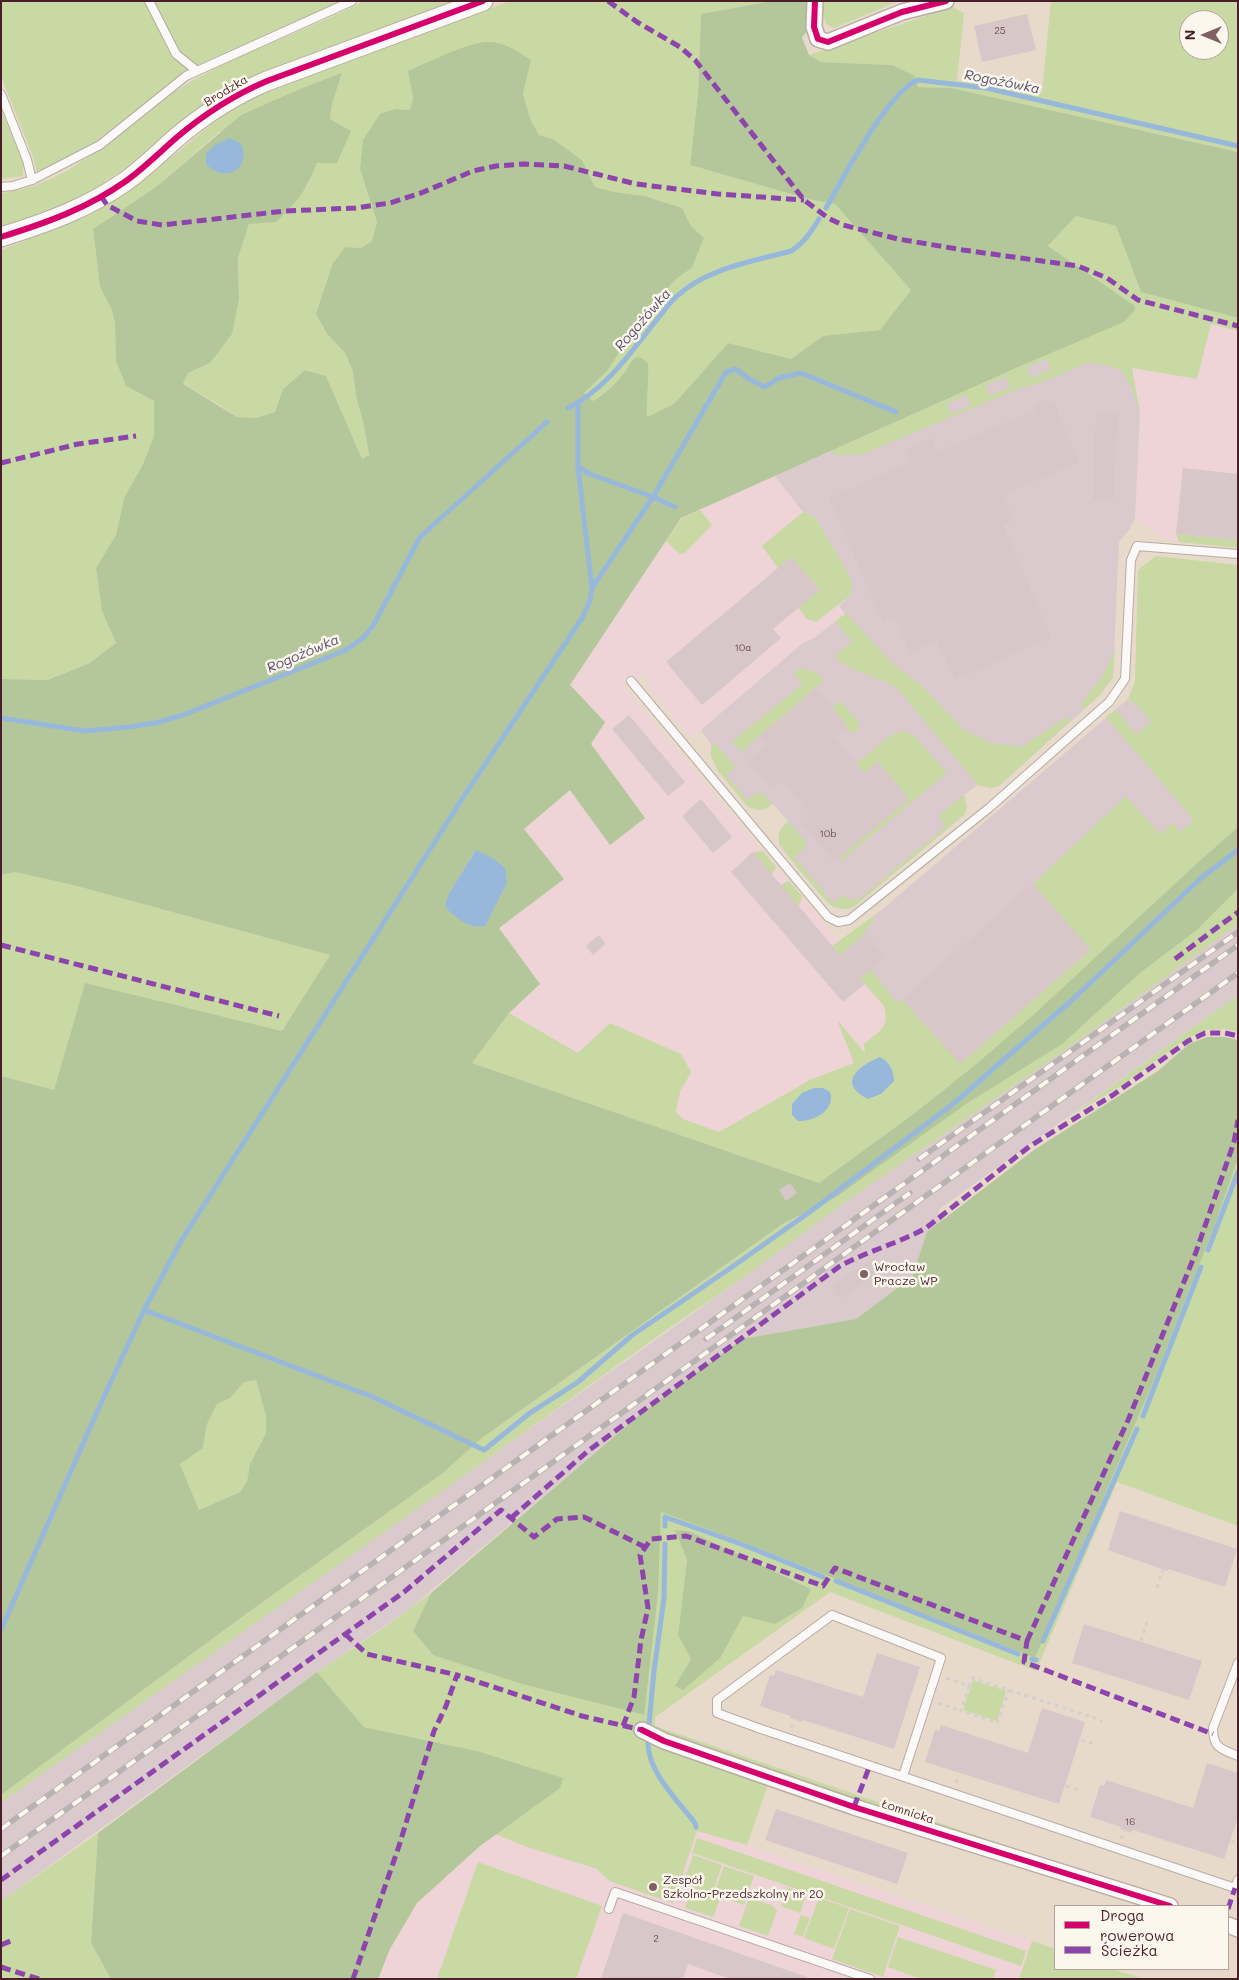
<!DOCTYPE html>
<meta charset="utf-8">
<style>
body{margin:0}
#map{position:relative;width:1239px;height:1980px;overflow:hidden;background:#e7dacb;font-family:Mali,sans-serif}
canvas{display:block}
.frame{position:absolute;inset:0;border:2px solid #4a1f2b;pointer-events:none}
.legend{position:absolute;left:1054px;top:1905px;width:175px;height:65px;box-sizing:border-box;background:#fbf7ec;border:1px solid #b4a19f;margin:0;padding:6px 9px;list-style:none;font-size:15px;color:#4a1f2b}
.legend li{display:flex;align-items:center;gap:10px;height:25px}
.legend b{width:25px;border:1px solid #b4a19f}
.north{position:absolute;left:1179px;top:10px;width:50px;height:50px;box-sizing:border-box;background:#fbf7ec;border:1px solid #b4a19f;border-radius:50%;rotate:270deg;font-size:14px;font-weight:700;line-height:20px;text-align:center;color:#4a1f2b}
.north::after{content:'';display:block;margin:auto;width:18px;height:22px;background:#816063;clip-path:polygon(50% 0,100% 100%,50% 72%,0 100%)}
</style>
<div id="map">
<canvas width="1239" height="1980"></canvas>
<div class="frame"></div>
<ul class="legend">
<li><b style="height:6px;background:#d6006c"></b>Droga rowerowa</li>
<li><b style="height:6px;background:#8e44ad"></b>Ścieżka</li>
</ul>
<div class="north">N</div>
</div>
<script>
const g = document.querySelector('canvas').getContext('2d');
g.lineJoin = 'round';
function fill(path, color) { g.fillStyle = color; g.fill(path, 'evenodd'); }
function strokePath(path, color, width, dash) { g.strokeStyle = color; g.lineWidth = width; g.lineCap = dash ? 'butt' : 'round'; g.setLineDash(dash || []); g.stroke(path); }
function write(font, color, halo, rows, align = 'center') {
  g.font = font + ' Mali,sans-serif'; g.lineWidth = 5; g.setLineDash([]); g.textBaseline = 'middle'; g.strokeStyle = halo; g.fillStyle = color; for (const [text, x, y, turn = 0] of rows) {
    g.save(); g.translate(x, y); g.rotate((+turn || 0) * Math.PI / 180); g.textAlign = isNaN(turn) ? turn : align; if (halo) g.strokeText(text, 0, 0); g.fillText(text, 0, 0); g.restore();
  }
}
fill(new Path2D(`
 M1173,314l65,17v217l-59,-6 -20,-6 -24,-18 5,-104 -16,-92z
 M775,476l28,36 12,5 36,78 -5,18 -32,25 -11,5 -112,95 -42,-51 -6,-13 -20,13 259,304 34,121 -97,71 -397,-136 -22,-105 281,-424z
 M560,1788l137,43 50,14 308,104v20h58l30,10h-765l12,-30 27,-46 63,-57z`), '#eed4d7');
fill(new Path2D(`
 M1124,322l16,92 -5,104 -5,11 -11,13 -6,135 -13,18 -101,91 -10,2 -11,-3 -14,10 3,12 -3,8 -109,91 -6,3h-8l-8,-2 -5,-4 -49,-58v-13l9,-11 -15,-17 -8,5 -7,1 -10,-3 -30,-36 -7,-15v-11l-10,-15 102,-87 11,-5 31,-24 -6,-8 12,-11 -10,-34 -26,-44 -12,-5 -28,-36z
 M1128,699l11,8 12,15 -14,12 92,101 -269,242 -120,-136 44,-33z
 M1238,924v71l-300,215 6,10 -17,13 -15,44 -56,42 -114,20 -99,73 -236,199 -90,61 -316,229v-98l739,-523 100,-74 225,-156z`), '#dacacd');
fill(new Path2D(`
 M1,1h340l-154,69 -93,73 -36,20 -21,9 -4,-15 -32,-81z
 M364,1h89l-211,81 -35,21 -87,69 -41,27 -29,14 -49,16v-36c77,-8 128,-76 191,-112 55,-31 116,-51 172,-80z
 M510,1h262l-71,13 -3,79 -8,72 122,35 23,4 76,86 -31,40 -57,6 -32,23 -63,-16 -54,61 -27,13c-1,-9 3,-50 1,-54 -3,-4 -7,-5 -11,-6 -6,3 -8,9 -12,15 -9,11 -21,22 -33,30l-8,-9 24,-23 14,-22 5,-11 18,-25 31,-33 16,-11 12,-30 -13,-12 -9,-18 -37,-12 -31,-4 -19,-5 -13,-27 -29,-21 -14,-4 -8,-14 -8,-27 8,-34 -118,38 -3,12 -14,-1 -36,60 17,53 -5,19 -11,7 -16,-1 -12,16 -5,72 17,18 8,19 3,24 8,30 5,29 -7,4 -36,-83 -21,-6 -22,19 -8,23 -19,6 -19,-1 -19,-13 -35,-20 5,-11 22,-10 29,-64 -1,-41 11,-34 58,-37 10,-24h20l13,-32 -20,-12 2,-15 10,-31 -124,60 -62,54 -63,42 7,58 12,23 3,14 1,37 10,25 28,15v35l-11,28 -19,34 -8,37 -20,33 6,43 14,32 -28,21 -42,16 -45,-1v-429l87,-34 90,-64 47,-39 38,-21z
 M822,1h77l-65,27 -8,-4 -3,-9z
 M1051,1h187v151l-287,-64 -33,-1 -26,-22 -71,-3 -12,-7 144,-48 11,6 -7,68 85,12zM1189,20h30v30h-30z
 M1,109l22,53v14l-22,3z
 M1076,216l40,10 25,66 97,26v13l-27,-7 -14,55 -65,-11 8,46 -8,-25 -11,-19 -16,-5 -16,-3 -51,22 -15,3 -160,67 -27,1 -5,-4 243,-109 50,-20 11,-16 -87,-60zM1047,359l4,10 -20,9 -4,-11zM1006,377l4,10 -20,9 -4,-11zM966,395l5,10 -20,9 -4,-10z
 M700,510l12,15 -27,28 -5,1 -14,-13 16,-23z
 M803,512l12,5 26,44 11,20 -1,14 -35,27 -9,-3 -9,-11 22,-18 -29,-33 -13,11 -16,-22z
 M1176,534l62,6v8l-59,-6z
 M1156,556l82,9v262l-44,39 -161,149 -58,50 -59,47 -97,71 -347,-120 37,-50 69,40 32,-30 71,31 10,18 -11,20 -4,20 7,7 36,13 91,-52 44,-17 -17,-43 28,33 -1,-9c16,-14 26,-16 20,-38l-52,-60 40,-29 3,4 -11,10 2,2 -12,11 20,23 -2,4 25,32 5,-4 58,65 130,-114 -57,-66 93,-88 34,38 12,-11 9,9 13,-12 -88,-103 10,-7 20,24 15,-12 -12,-15 -11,-8 7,-18 3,-111z
 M846,613l47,51 30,23 41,43 24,12 33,5 46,-30 4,3 -72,66 -10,2 -11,-3 -81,-97c-15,-10 -54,-19 -62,-32l17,-14 -16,-21z
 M1115,650l-2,27 -13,18 -17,15 -2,-6 21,-27z
 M799,669c11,-1 18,3 25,11l-83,72 -9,-10 70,-58 -8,-11z
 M841,701l18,22 -1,8 -4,2 -4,-1 -5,-4 2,-2 -15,-18z
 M903,731l11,4 33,38 -106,88 -3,-3 71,-59 -31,-37 -14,11 -8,-9 35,-29z
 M715,743l21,24 -10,8 21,25 14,-9 11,13 -7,5 -7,1 -10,-3 -30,-36 -7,-15 1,-11z
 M964,795l3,12 -3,8 -109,91c-7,4 -14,4 -22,0 -7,-3 -54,-59 -54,-65 -2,-8 3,-14 9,-20l18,21 -1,6 -11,9 39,46 11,-8c6,7 12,6 19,1l83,-70 -8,-10z
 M763,851l13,16 -4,8 -19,-23z
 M15,872l58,13 257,70 -48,76 -197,-47 -31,106 -53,-14v-201z
 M789,881l13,15 -3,11 -19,-22z
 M1238,889v35l-173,126 -225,156 -100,74 -75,51 -214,154 -450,318v-8l245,-181 197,-141 39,-35 302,-215 51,-25 134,-96 228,-172z
 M1238,995v37l-13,-3 -20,1 -19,9 -65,47 -52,31z
 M1238,1158v368l-121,-44 -81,189 -206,-79 -175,125v9l505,172 -389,-122 -24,69 -50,-14 -24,72 -64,-22 -12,-12 -70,-22 -32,-13 64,-46 -82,-37 -113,-24 -47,-55 68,-45 46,-34 -18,38 20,24 85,28 125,32 15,-121 3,-82 81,30 293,116c71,-165 144,-330 203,-500zM675,1530l14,1 122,58 -68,27 -22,41 -46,29 16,-27 -13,-24 9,-75z
 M256,1380l10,36v17l-16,31 -3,17 -7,11 -41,18 -19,-46 23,-16 4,-24 10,-20 13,-6 14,-16z
 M973,1680l33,11 -9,30 -34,-11z
 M98,1833l-7,110 20,36h-110v-78z
 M697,1838l329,113 -5,15 -329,-113z
 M693,1855l29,10 -10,29 -29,-10z
 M478,1862l124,44 -26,73h-139z
 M724,1866l30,10 -10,29 -30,-11z
 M787,1887l19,7 -6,19 -19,-7z
 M692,1889l28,10 -7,18 -28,-9z
 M749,1898l23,7 5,6 -9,25 -29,-10z
 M819,1898l30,10 -15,41 -30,-11z
 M850,1909l50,17 -17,51 -51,-18z
 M801,1915l9,3 -7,19 -9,-3z
 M898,1937l98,33 -3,9h-72l-33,-12z
 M1032,1941l23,8v20h58l30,10h-124z`), '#c8d9a3');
fill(new Path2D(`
 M772,1h38l-1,28 -7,8 7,18 12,7 71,3 23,11 3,11 33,1 287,64v166l-97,-26 -25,-66 -40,-10 -28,30 87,60v4l-11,12 -99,42 -344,154 -111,167 35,37 -14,22 54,74 -35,27 -40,-55 -46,39 40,50 -65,49 41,56 -31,29 -37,50 347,120 97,-71 59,-47 58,-50 161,-149 44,-39v62l-41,41 -57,43 -78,71 -93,58 -134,96 -51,25 -302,215 -39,35 -197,141 -245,181v-719l53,14 31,-107 197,48 48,-76 -257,-70 -58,-13 -14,3v-196l46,1 41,-16 28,-21 -14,-32 -6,-43 20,-33 8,-37 19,-34 11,-28v-35l-28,-15 -10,-25 -1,-37 -3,-14 -12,-23 -7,-58 63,-42 85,-72 59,-26 42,-16 -10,31 -2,15 21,12 -14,32h-20c-11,28 -19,38 -41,59l-27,2 -11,34 1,41 -7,35 -22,29 -22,10 -5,11 54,33 19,1 19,-6 8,-23 22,-19 21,6 36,83 7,-4 -5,-29 -8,-30 -3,-24 -8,-19 -17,-18 -12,-21 17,-51 12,-16 16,1 11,-7 5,-19 -17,-53 3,-29 17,-26 16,-5 14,1 3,-12 -5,-27c19,-8 62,-30 81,-29 15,0 30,10 42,18l-8,34 8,27 8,14 14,4 29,21 13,27 19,5 31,4 37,12 9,18 13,12 -12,30 -16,11 -31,33 -18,25 -5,11 -14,22 -24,23 9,8c12,-7 23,-18 32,-29 4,-6 6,-12 12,-15 4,1 8,2 11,6 2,4 -2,44 -1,54l27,-13 54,-61 63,16 32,-23 57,-6 31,-40 -76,-86 -23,-4 -122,-35 8,-72 3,-79zM476,850l31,33 -10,19 -48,-9zM256,1380l10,36v17l-16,31 -3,17 -7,11 -41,18 -19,-46 23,-16 4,-24 10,-20 13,-6 14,-16z
 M1207,1037h18l13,3v118l-24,69 -60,153 -119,278 -293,-116 -81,-30 -3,82 -14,121 -126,-32 -85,-28 -20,-24 18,-38 212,-181 99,-73 114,-20 56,-42 15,-45 107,-82 124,-79 31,-27z
 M675,1530l14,1 122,58 -9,19 -27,16 -32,-8 -22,41 -38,33 -8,-4 16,-27 -13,-24 9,-75z
 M317,1672l47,55 113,24 86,27 -3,10 -80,58 -63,57 -27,46 -12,30h-267l-20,-36 7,-110z`), '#b4c79a');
fill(new Path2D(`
 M229,138l12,5c11,27 -16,41 -35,21v-11l9,-8z
 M476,850l18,9 11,9 2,15 -22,43c-17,3 -28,-8 -40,-19l4,-14z
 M880,1057c9,5 14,13 14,24l-13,13 -13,5c-31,-16 -10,-33 12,-42z
 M814,1088h9l7,4c6,18 -16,30 -32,29l-6,-6v-11l10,-11z`), '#98b8db');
strokePath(new Path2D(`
 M826,208c17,-29 62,-117 92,-128l68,8 252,58
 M568,408c39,-19 64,-58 91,-91 5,-6 10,-14 17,-20 31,-29 75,-35 115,-46 13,-8 20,-19 28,-32
 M578,467l12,7 63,23 -61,91
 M675,507l-22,-10 73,-125 10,-3 13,10 16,8 14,-9 22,-5 95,39
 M1,718l84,13 44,-4 26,-4 28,-8 163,-65 17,-12 10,-12 47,-89 127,-115
 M1208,1250l30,-78
 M144,1310l229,87 111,53 46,-37 48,-31 53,-46 101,-69 79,-56 142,-107 118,-103 130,-123 37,-28
 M1143,1416l58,-149
 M665,1526v-9l76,27 82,33
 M836,1581l182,73
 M1,1630l96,-218 47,-102 37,-69 283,-445 118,-178 8,-17 2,-13 -14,-121v-64
 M1043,1641l94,-212
 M1032,1659l4,1
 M649,1724l5,-53 10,-73 1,-54
 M648,1742c-1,29 30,59 47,81l1,4`), '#98b8db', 5);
fill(new Path2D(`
 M1027,14l9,36 -54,12 -8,-36z
 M1048,399l2,5 4,-1 25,59 -76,33 11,25 -11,5 48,112 -96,43 -19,-40 -26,12 -15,-35 -12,5 -54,-124 81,-35 -6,-13 27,-12 6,14 99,-42 -2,-5z
 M1096,413h22l-5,87h-20z
 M1183,468l55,6v66l-62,-6z
 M791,557l29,33 -47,39 8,9 -79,67 -36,-43z
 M816,688l31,38 -13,11 30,36 14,-11 31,37 -75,63 -31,-37 9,-8 -30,-36 -10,8 -24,-29 19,-16 -7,-8z
 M629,715l56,67 -17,14 -56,-67z
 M701,799l31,38 -19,16 -31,-37z
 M753,852l87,103 26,-22 20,24 -26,22 5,5 -22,18 -112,-130z
 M1033,884l57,65 -130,115 -58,-65z
 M599,935l7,9 -13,11 -7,-9z
 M790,1183l7,10 -11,8 -7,-11z
 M875,1257l8,13 -43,29 -8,-13z
 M1120,1511l117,38 -12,38 -57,-18 -1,2 -59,-21z
 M1084,1624l118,37 -13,39 -117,-37z
 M877,1653l43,14 -26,82 -91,-29 -1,2 -12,-4 1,-2 -31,-10 10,-31 4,1 2,-6 87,27z
 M1042,1708l43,14 -26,82 -134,-42 10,-32 4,1 2,-6 87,28z
 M1207,1763l31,10v44l-14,42 -91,-29 -1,3 -12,-4 1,-2 -31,-10 10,-32 4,1 2,-6 87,28z
 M776,1809l132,44 -11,31 -132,-44z
 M623,1913l184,64v2h-77l-42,-15 -5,15h-82z`), '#d7c7c8');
const service = new Path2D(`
 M149,1l27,53 21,17
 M1,94l26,66 5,20
 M1,187l12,-1 19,-6 68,-35 86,-69 166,-75
 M631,681l197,236 10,5 11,-2 140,-112 120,-106 16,-23 6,-119 6,-14 101,8
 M1238,1663l-25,65c0,20 8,21 25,28
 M903,1776l38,-118 -109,-43 -115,85v13l44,16 474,159 3,-8
 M609,1909l6,-17 255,87`);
const minor = new Path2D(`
 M815,1l-1,26 4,12 10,3 74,-30 44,-11
 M642,1730l22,11 190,66 316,99
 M1228,1925l10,4`);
const tertiary = new Path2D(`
 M1,237c45,-14 87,-29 125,-56 18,-13 34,-29 50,-43 27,-23 58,-43 91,-57l216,-80`);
strokePath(service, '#b8aba3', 10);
strokePath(minor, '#b8aba3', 18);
strokePath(tertiary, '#b8aba3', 21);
strokePath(new Path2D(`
 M1157,1588l6,-19
 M1141,1641l6,-19
 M946,1678l23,8 3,-8 126,41 4,3
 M969,1686l-8,25 36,12 12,-33
 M938,1703l23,8
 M791,1728l3,-7
 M1081,1740l14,4
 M956,1783l3,-7
 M1066,1786l14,4
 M1121,1839l3,-8
 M1231,1841l7,2`), '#d6d0cd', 3, [4, 4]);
strokePath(service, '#fbf9f7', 8);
strokePath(minor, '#fbf9f7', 15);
strokePath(tertiary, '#fbf9f7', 19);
const rail = new Path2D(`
 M919,1159l319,-227
 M706,1339l204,-146
 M1,1829l1237,-884
 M1,1856l1237,-883`);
strokePath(rail, '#b9b2b2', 5.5);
strokePath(rail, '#fbf7ec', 4, [11]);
strokePath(new Path2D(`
 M608,1l29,21 43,25 15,13 109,140 24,18 15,7 55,14 65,11 115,16 29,12 31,22 100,26
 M101,196l6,9 30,16 25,4 123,-14 70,-3 35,-5 31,-10 52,-22 23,-5 28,-2 40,2 72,18 82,10 86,6
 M1,463l77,-19 58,-8
 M1,945l278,71
 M1175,959l63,-47
 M511,1518l77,-67 252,-185c28,-15 59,-23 86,-38l104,-82 83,-51 75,-54 17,-8h20l13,3
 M345,1634l22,20 90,21
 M1027,1641l102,-223 67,-166 38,-110 4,-22
 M623,1726l11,-29 7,-57 7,-32 -8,-53 11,-16 35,-3 137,50 12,-18 192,73 -3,21 189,72
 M854,1807l16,-42
 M1,1880l403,-288 97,-82 33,27 23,-18 27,-2 61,30
 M1228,1909l7,-21
 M1,1945l12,-5
 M1,1967l38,12
 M353,1979l46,-133 35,-115 12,-25 11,-31 125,41 60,14`), '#8e44ad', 5, [10, 5]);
strokePath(new Path2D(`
 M815,1l-1,26 4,12 10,3 74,-30 44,-11
 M1,237c45,-14 87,-29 125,-56 18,-13 34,-29 50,-43 27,-23 58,-43 91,-57l216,-80
 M642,1730l22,11 190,66 316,99`), '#d6006c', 6);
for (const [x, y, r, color] of [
 [864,1274,5,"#816063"],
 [653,1887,5,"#816063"]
]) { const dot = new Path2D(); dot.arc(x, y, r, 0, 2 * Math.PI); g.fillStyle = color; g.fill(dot); strokePath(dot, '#fbf7ec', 2); }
write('10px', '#6d4952', null, [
 ["25",1000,31],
 ["10a",743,648],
 ["10b",828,834],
 ["16",1130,1822],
 ["2",656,1939]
]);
write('12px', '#4a1f2b', '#fbf7ec', [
 ["Brodzka",226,91,-31],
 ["Łomnicka",908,1812,18]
]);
write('12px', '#4a1f2b', '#fbf7ec', [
 ["Wrocław",874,1267],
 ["Pracze WP",874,1281],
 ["Zespół",663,1880],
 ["Szkolno-Przedszkolny nr 20",663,1894]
], 'left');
write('italic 14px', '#594f6b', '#fbf7ec', [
 ["Rogożówka",1002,82,11],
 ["Rogożówka",643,320,-49],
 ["Rogożówka",303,654,-23]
]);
</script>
